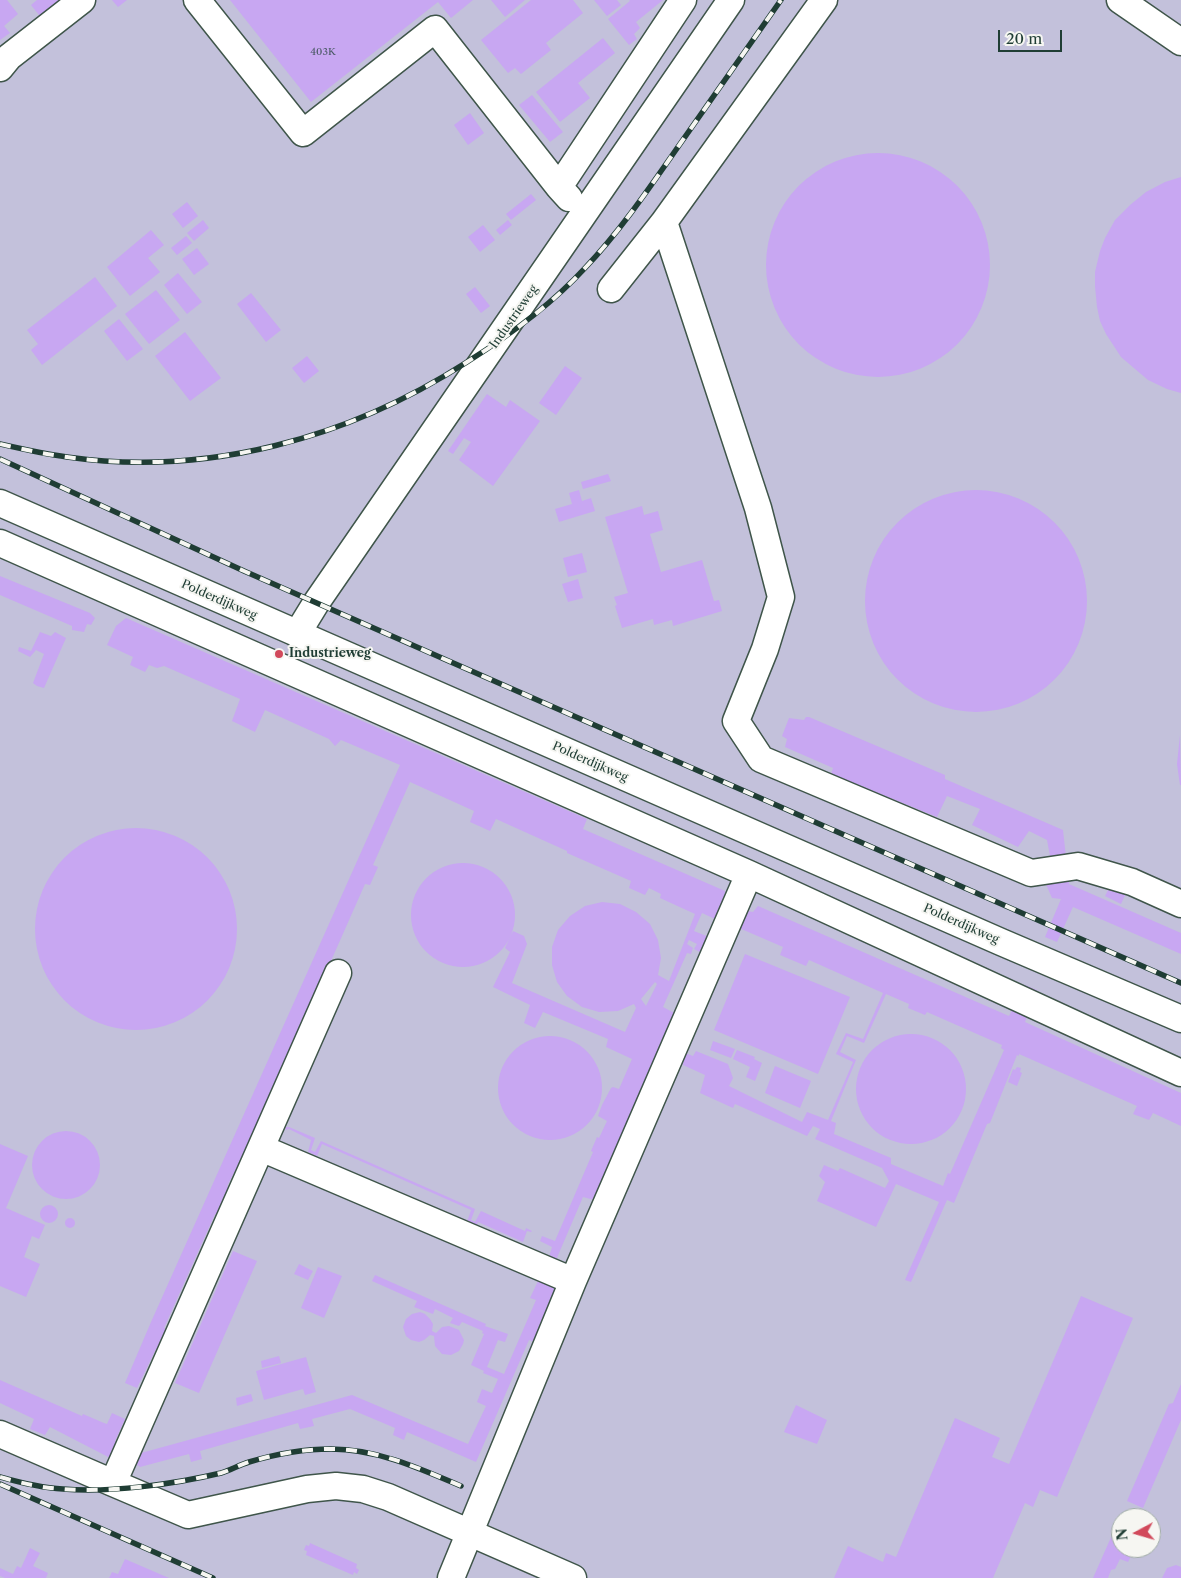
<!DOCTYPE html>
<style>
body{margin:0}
#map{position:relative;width:1181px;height:1578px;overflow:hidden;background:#f4dec5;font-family:"Libre Caslon Text",serif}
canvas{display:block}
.north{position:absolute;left:1111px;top:1508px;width:50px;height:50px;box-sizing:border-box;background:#f6f6f2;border:1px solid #a0aca6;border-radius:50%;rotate:264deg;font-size:14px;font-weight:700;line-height:20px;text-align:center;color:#1f3d34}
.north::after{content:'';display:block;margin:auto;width:18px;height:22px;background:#d1495b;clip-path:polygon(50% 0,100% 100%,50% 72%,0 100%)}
.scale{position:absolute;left:998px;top:30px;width:64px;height:22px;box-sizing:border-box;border:2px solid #1f3d34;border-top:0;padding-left:6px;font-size:15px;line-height:18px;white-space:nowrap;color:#1f3d34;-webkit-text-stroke:4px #f6f6f2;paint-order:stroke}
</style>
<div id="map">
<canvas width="1181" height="1578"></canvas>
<div class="north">N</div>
<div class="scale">20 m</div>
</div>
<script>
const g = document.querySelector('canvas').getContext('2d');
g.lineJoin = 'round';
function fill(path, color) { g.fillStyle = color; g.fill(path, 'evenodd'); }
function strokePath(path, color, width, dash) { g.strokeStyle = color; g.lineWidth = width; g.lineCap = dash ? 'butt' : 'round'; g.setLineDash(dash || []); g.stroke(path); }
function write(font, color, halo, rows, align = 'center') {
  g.font = font + ' "Libre Caslon Text",serif'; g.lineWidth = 4; g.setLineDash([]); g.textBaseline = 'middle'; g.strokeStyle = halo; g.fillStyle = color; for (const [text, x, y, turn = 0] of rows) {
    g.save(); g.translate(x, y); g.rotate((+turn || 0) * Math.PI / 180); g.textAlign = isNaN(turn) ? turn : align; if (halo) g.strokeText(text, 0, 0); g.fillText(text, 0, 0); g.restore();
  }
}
fill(new Path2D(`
 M0,0h1181v1578h-1181zM1121,1518h30v30h-30z`), '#c3c1db');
fill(new Path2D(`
 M0,0h7l11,14 -14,12 6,7 -10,7z
 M37,0h31l-25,20 -12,-15z
 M112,0h15l-9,7z
 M230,0h243l-22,18 -13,-16 -127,100z
 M491,0h34l-20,17z
 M531,0h42l10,13 -37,30 5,7 -30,24 -6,-6 -7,5 -27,-33z
 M594,0h23l4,5 -14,11z
 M629,0h34l-27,22 4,6 -6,6 3,5 -8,6 -21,-26 22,-18z
 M603,38l12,15 -37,30 12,15 -30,24 -24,-30z
 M532,95l31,37 -13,10 -31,-37z
 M470,113l14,20 -16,12 -14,-20z
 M766 265a112 112 0 1 1 224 0a112 112 0 1 1-224 0Z
 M1181,177v216l-14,-4 -19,-9 -27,-23 -15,-23 -6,-13 -3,-14 -2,-21v-14l5,-21 5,-13 10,-18 15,-15 16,-13 19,-10z
 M531,194l5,6 -25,20 -5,-6z
 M187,202l11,14 -15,12 -11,-14z
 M203,220l6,8 -15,13 -7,-8z
 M508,220l4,5 -12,10 -4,-5z
 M483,225l12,15 -15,12 -12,-15z
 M151,230l13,15 -16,13 12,14 -30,24 -23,-29z
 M186,236l6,7 -15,12 -6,-7z
 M197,248l12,16 -15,11 -12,-16z
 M178,273l24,29 -15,12 -23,-29z
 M95,277l22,29 -75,59 -11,-15 7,-6 -11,-14z
 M475,287l15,19 -9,7 -15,-19z
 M156,290l24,30 -31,24 -24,-30z
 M251,293l30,37 -15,12 -29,-38z
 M119,319l24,30 -16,12 -23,-30z
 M185,332l36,46 -31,23 -35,-45z
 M307,356l12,15 -15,12 -12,-15z
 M565,366l17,12 -26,37 -17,-12z
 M487,394l19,13 4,-7 30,21 -47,65 -34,-26 12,-18 -7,-4 -11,16 -5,-3z
 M608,474l3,7 -28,8 -2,-7z
 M865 601a111 111 0 1 1 222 0a111 111 0 1 1-222 0Z
 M579,490l3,11 9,-3 4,13 -36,11 -4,-13 17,-5 -3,-11z
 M642,506l2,9 14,-4 5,19 -13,4 11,38 41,-12 12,41 5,-1 3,11 -49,15 -1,-6 -18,5 -1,-6 -31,9 -7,-22 2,-1 -3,-8 14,-4 -23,-76z
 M582,553l5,19 -19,5 -5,-19z
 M0,576l90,37 5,5 -4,7 -4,-1 -3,8 -12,-2v-4l-72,-31z
 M578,579l5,19 -15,4 -6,-18z
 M126,618l461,201 -4,10 142,62 -1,11 -7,18 -15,-7 -8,18 15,6 -7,16 -8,-4 3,-5 -8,-4 -2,4 6,4 -2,6 -4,-1 -24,54 15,8 -84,185 -11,-3 -27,63 -7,-3 3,-10 -12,-6 2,-5 13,5 38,-89 -2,-1 6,-14 2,1 8,-17 -9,-5 4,-11 9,-17 2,-1 6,2 13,-30 -26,-12 2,-8 -65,-27 -8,16 -11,-5 6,-18 -37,-18 17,-35 -5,-4 8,-17 11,5 3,8 -15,39 113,49 11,-24 -2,-4 -16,7 -19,1 -17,-5 -15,-11 -10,-14 -5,-17v-18l6,-17 12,-14 15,-10 17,-4 18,2 16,8 14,12 8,16 3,18 -3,17 11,6 26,-67 -35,-16 1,-4 -12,-6 -4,7 -16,-7 2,-7 -64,-28v-2l-71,-32 -6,12 -20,-9 4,-11 -64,-29 -37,83 5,2 -8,18 -5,-1 -111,251 -27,51 8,4 -14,26 -6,-2 -51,114 8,4 -8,19 -8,-2 -19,39 -12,-5 26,-61 249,-557 -59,-25 -6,6 -6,-7 -64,-29 -10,22 -23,-11 8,-22 -76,-33 -7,2 -8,-3 -4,7 -15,-7 3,-8 -26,-12 9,-19zM655,982l2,2 -11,22 -5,-7z
 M40,632l11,4 4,-4 11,6 -22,50 -7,-2 -4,-3 11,-29 -8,-4 -6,7 -12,-6 1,-4 12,4z
 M806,717h3l136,58v4l118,51 3,27 -15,4 -4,-21 -18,-9 -11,16 -46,-22 8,-16 -33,-13 -10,21 -106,-43 2,-6 -48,-21 2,-8 -5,-3 7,-18 15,2z
 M1180,735l1,50h-1l-3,-21z
 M35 929a101 101 0 1 1 202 0a101 101 0 1 1-202 0Z
 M411 915a52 52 0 1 1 104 0a52 52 0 1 1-104 0Z
 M1069,875v9l112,49v21l-108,-47 -16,35 -12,-5 16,-38 -9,-1 -7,-16z
 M1110,886l16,7 -5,11 -16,-8z
 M758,906l251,110 16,-31 12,5 -12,32 156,71v33l-28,-13 -4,7 -16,-6 4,-8 -118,-52v2l-2,-1 -27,68 -3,1 -33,79 -7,-3 -36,82 -6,-2 34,-78 -43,-18 -20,43 -59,-26 8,-19 -6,-6 5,-11 14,6 2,-3 45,20 4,-7 -7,-13 -67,-29 5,-10 -7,-3 -6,10 -72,-32 -2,4 -33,-15 5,-18 -22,-10 2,-12 8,3 3,-5 32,13 5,14 -4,8 73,36 5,-10 21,8 25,-58 -17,-8 10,-21 17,6 20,-46 -74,-33 -3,6 -26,-11 3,-8 -44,-19 8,-17 6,1zM886,994l23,10 -1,4 17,7 2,-3 75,33 -1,3 3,2 -54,124 -2,-1 -5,13 -52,-22v-6l-57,-24 2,-11 -5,-2 25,-61 -16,-8 7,-16 17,7z
 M745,954l105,43 -32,77 -104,-44z
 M856 1089a55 55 0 1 1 110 0a55 55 0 1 1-110 0Z
 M498 1088a52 52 0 1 1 104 0a52 52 0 1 1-104 0Z
 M713,1041l22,8 -4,9 -21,-8z
 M737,1050l18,7 -1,2 8,4 -7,18 -9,-4 4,-10 -17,-8z
 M775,1066l36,15 -11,27 -35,-15z
 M1017,1067l4,1 -1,4 2,1 -5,13 -9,-4 5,-13 2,1z
 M285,1127h4l26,11 -4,12 4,2 6,-11 154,68 -4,11 4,2 6,-11 44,20 1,-3 6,3 -1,1 -4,-1 -4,11 -45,-20 -2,4 -9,-4 4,-12 -149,-66 -5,12 -9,-4 3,-12 -22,-11 -3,1z
 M32 1165a34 34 0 1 1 68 0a34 34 0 1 1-68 0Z
 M0,1144l28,12 -22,52 39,17 -6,14 -7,-3 -8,21 16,7 -14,33 -26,-11z
 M40 1214a9 9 0 1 1 18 0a9 9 0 1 1-18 0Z
 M65 1223a5 5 0 1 1 10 0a5 5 0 1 1-10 0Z
 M233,1251l24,10 -58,132 -24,-10z
 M299,1264l14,7 -5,9 -14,-6z
 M318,1267l24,9 -18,42 -23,-10z
 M375,1275l111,49 -1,2 23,8 -3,8 -7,-2 -11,27 17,7 32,-74 -6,-2 9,-19 17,9 -21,54 -6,-2 -53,122 -69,-30 -3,8 -11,-5 2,-7 -45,-19 -38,10 2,7 -14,3 -2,-6 -98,28 2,8 -11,3 -2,-8 -49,13 -4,-3 5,-11 211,-58 116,49 18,-38 -9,-4 5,-13 10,4 6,-14 -15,-6 1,-2 -13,-6 13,-31 -2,-1 1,-2 -21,-9 -3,4 -9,-3 3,-5 -18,-9 -2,5 -19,-7 3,-6 -45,-20z
 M1081,1296l52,22 -76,179 -17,-7 -7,17 -8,-4 -32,75h-159l14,-32 35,16 3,-9 10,4 59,-139 45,20 -8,19 17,7z
 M420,1312l5,2 5,5 3,5 -1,7 4,2 6,-6 7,-1 10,4 5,10 -1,4 -4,7 -8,4 -9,-1 -7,-8 -1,-10 -4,-1 -6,5 -5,2 -8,-2 -5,-4 -3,-9 3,-8 6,-5z
 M279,1356l2,7 -19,5 -1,-7z
 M306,1357l10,35 -11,3 -2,-6 -39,11 -8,-29z
 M0,1380l82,36 1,-2 21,9 3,1 5,-11 13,6 -10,22 6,3 -7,16 -64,-33 -5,8 -15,-6 4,-10 -34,-16z
 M1181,1384v36l-38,88 -16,-7 42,-97 4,-1z
 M251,1394l2,7 -16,5 -1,-8z
 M796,1405l31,15 -10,24 -33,-12z
 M1120,1517l1,1v30h14l-7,14 -8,-3 -5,10 -4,1 -3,8h-15z
 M310,1543l47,21 -1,4 3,2 -2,4 -3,-2 -1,3 -47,-20 1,-4 -3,-1 2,-5 3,1z
 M30,1548l10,5 -7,13 15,7 -2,5h-41l-5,-2v-8l13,6 4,-8 4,2z
 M125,1559l44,19h-60l3,-6 6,2z
 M1176,1565l5,2v11h-19l5,-10z`), '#c8a7f2');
const minor = new Path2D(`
 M197,0l106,133 132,-104 124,158
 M824,0l-160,222 94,286 23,89 -16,52 -29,72 25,38 270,114 47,-7 54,16 49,22
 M1120,0l61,42
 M0,68l9,-11 73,-57
 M569,198l-10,-11 124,-187
 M611,289l53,-67
 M0,503l1001,439 180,77
 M0,543l749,331 432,199
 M297,634l19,-31 415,-603
 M261,1148l312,133
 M0,1434l113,49 225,-510
 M113,1483l75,32 119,-26 29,-3 27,3 25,8 185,81
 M451,1578l122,-297 176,-407`);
strokePath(minor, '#3f554a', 29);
strokePath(minor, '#fff', 26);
const rail = new Path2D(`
 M0,444c22,5 44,10 67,13 141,20 282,-19 400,-95 43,-27 84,-57 118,-94 36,-38 65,-81 95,-124 34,-48 67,-96 101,-144
 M0,459l244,112 937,412
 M0,1477c21,6 42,11 63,12 47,4 112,-5 158,-16 10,-3 18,-8 28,-11 27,-8 54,-13 82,-13 46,0 88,19 130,37
 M0,1484l213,94`);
strokePath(rail, '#1f3d34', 5.5);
strokePath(rail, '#f6f6f2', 4, [11]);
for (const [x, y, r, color] of [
 [279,654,5,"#d1495b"]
]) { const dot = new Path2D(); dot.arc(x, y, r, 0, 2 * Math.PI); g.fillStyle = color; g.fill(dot); strokePath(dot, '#f6f6f2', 2); }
write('10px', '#495864', null, [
 ["403K",323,52]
]);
write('12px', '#1f3d34', '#f6f6f2', [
 ["Industrieweg",514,317,-55],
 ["Polderdijkweg",219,600,24],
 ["Polderdijkweg",590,762,24],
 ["Polderdijkweg",961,924,24]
]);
write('bold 12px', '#1f3d34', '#f6f6f2', [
 ["Industrieweg",289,654]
], 'left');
</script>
